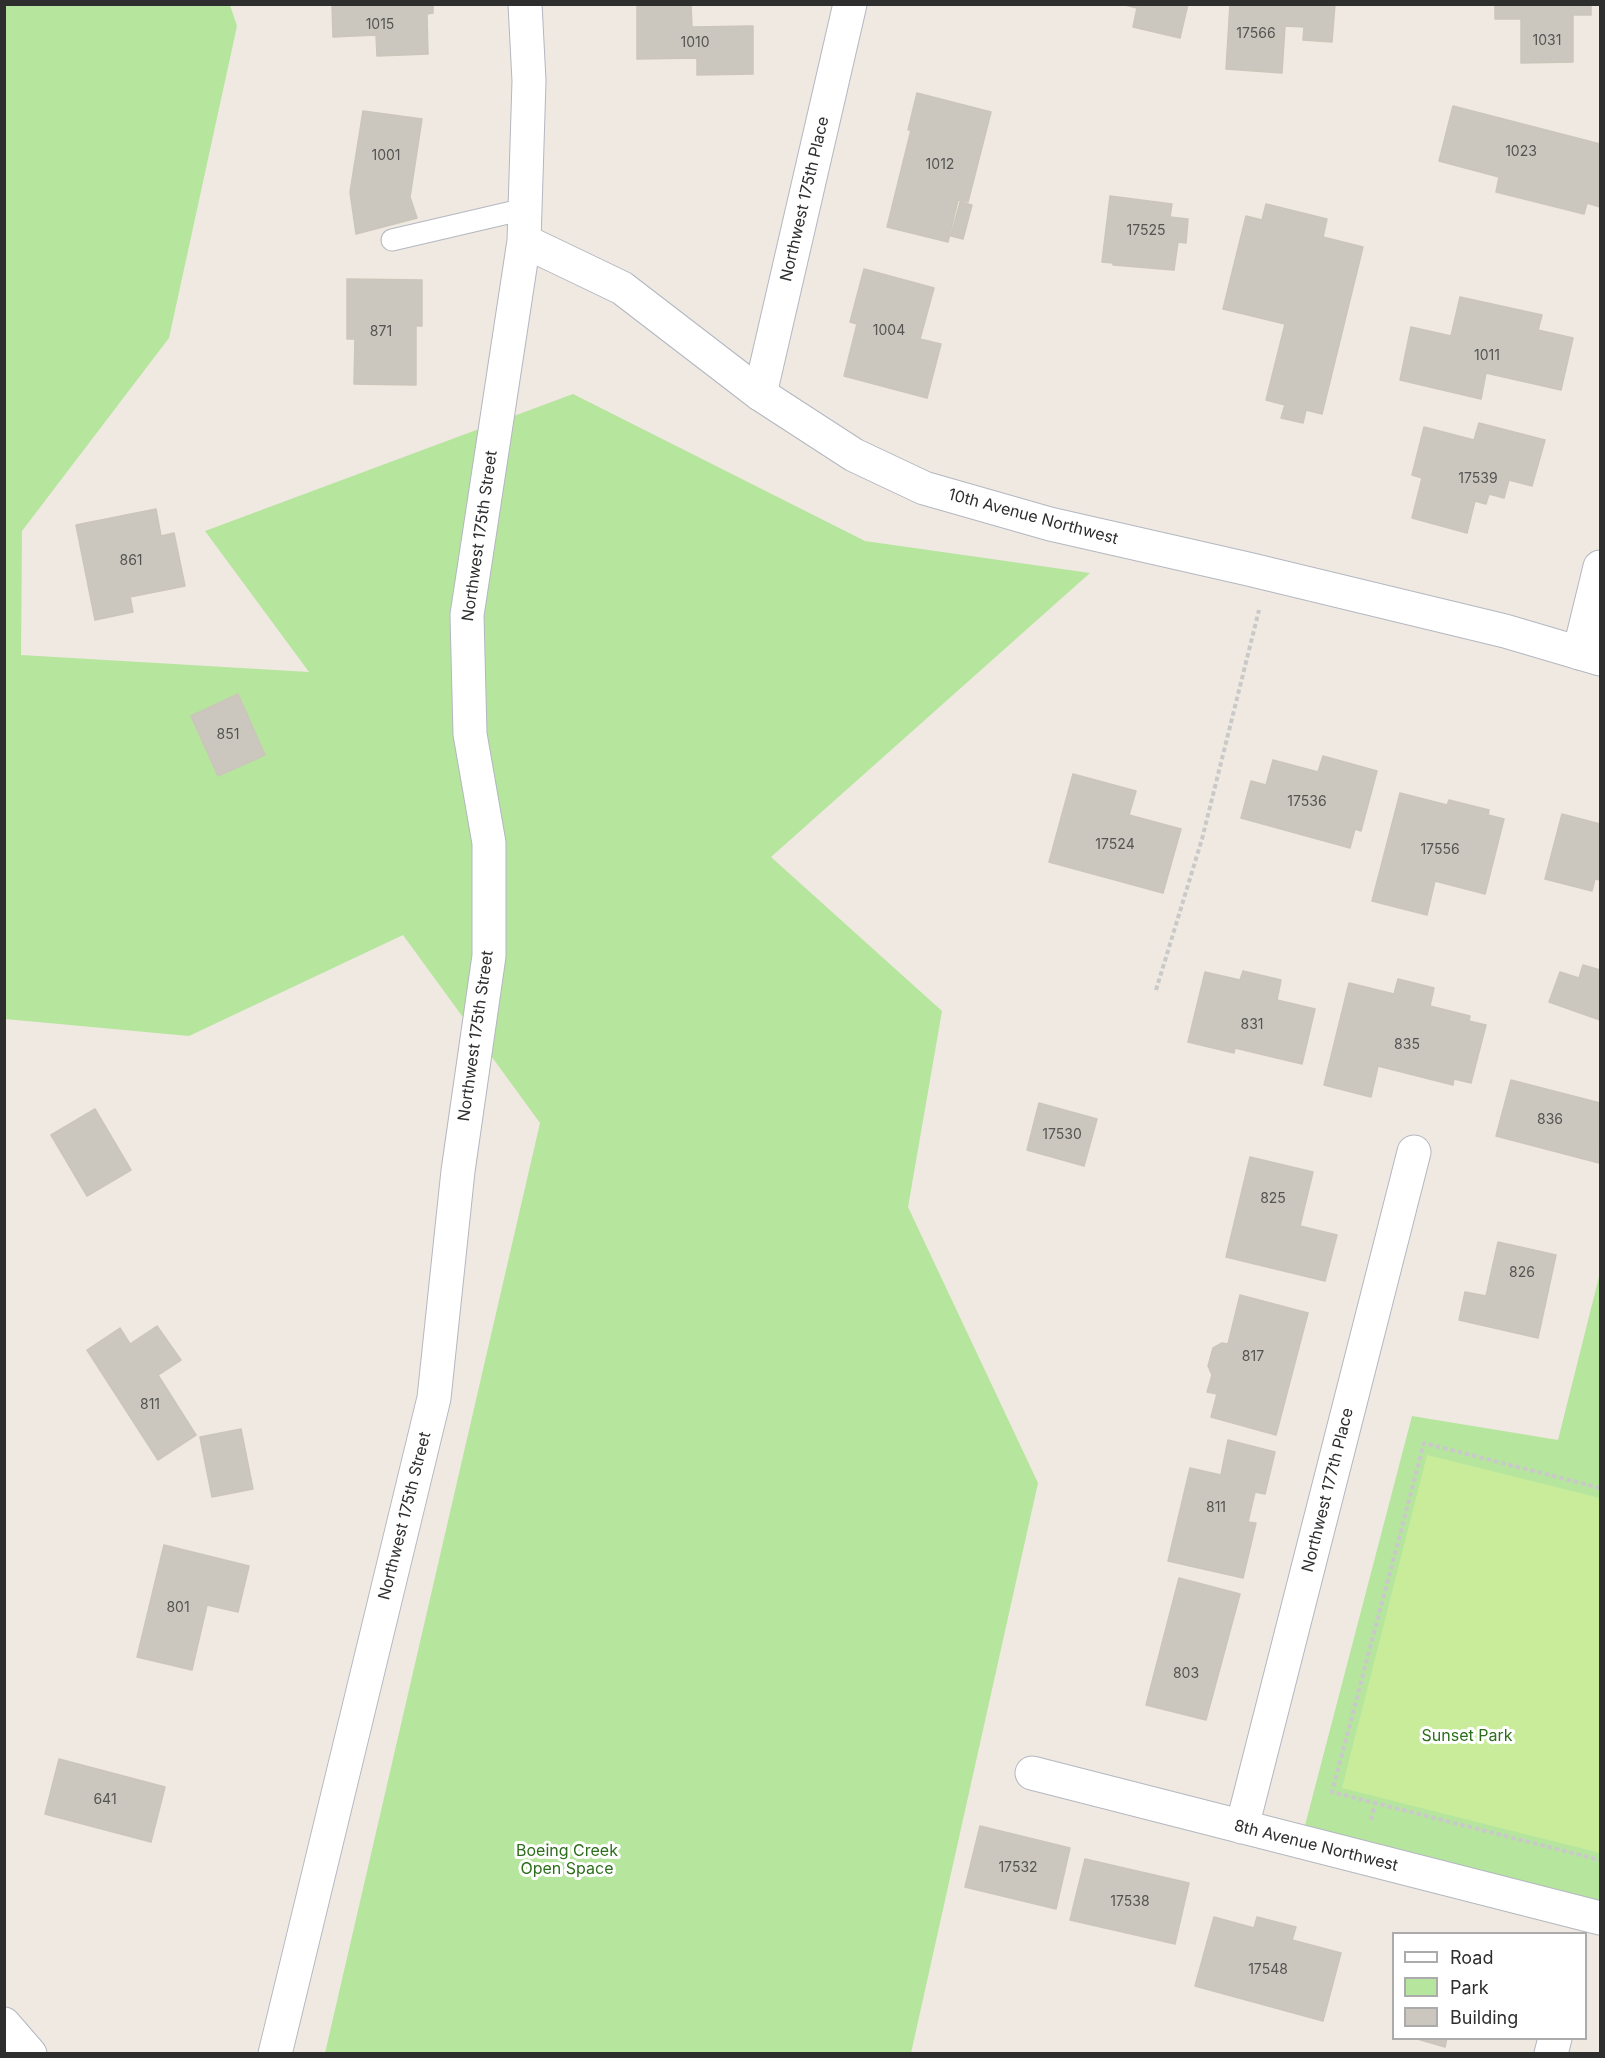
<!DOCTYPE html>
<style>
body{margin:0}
#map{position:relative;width:1605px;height:2058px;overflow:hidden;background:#efe9e1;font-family:Inter,sans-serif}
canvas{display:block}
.frame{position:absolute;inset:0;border:6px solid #2e2e2e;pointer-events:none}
.legend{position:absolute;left:1392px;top:1932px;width:195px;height:108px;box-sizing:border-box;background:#fff;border:2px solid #ababab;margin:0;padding:8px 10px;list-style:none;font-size:18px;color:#2e2e2e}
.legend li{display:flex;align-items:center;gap:12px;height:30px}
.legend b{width:30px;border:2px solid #ababab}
</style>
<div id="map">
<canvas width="1605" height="2058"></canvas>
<div class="frame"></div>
<ul class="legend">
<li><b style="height:8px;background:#fff"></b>Road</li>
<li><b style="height:16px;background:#b6e59e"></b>Park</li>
<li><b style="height:16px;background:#cbc7bf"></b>Building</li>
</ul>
</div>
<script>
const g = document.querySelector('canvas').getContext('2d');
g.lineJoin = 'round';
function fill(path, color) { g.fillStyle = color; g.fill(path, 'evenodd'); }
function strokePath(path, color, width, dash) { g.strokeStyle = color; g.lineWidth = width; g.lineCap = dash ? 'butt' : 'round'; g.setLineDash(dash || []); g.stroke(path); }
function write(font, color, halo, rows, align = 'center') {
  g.font = font + ' Inter,sans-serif'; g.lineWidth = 6; g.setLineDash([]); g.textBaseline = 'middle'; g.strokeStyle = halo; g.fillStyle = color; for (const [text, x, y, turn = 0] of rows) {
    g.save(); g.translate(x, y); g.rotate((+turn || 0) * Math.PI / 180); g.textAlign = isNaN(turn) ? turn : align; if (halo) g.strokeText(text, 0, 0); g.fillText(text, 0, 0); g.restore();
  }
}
fill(new Path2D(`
 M4,5h226l7,21 -68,312 -147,193 -1,124 288,17 -104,-141 368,-137 292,147 225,32 -319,284 171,154 -34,196 130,276 -127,570h-586l215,-930 -137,-188 -214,101 -184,-17z
 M1600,1273v637l-297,-77 109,-417 146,24z`), '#b6e59e');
fill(new Path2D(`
 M1427,1455l173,43v355l-258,-65z`), '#c9ec9a');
const building = new Path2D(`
 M332,4h101v9l-6,1 1,40 -51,2 -1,-21 -43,2z
 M637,4h54l1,23 61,-1v48l-56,1v-17l-60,1z
 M1121,4h67l-8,34 -47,-11 4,-19z
 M1230,4h105l-3,38 -29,-2 1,-13 -19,-1 -3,47 -56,-4z
 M1495,4h96v11h-18v47l-52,1v-44h-26z
 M917,93l74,19 -23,90 -10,-2 -10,42 -61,-15 24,-97h-3z
 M1453,106l147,38v63l-13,-4 -3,11 -88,-22 3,-15 -60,-16z
 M363,111l59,8 -12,78 7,21 -61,16 -6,-42z
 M1110,196l62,8 -2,13 18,2 -2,24 -8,-1 -4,28 -61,-5v-2l-11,-1z
 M960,202l12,3 -9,34 -12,-3z
 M1266,204l61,15 -4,18 40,10 -41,167 -16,-4 -3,13 -22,-5 4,-13 -19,-5 19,-76 -62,-15 23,-93 16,4z
 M864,269l70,19 -14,51 21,5 -14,54 -83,-22 13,-52 -7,-2z
 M347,279l75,1v46h-6v59l-62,-1 1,-45h-8z
 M1460,297l82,18 -4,15 35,8 -12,52 -75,-17 -5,26 -81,-19 11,-53 40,9z
 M1479,423l66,17 -13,46 -23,-6 -5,18 -15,-4 -3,10 -11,-3 -8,32 -55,-15 10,-40 -10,-3 12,-48 50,13z
 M156,509l5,27 13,-3 11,53 -55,11 3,15 -38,8 -19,-95z
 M238,694l27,61 -47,21 -27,-60z
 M1323,756l54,15 -16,60 -6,-2 -5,19 -109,-30 10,-37 15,4 7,-25 45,12z
 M1073,774l63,17 -7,24 52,14 -18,64 -114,-31z
 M1400,793l47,12 2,-5 40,10 -1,5 16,4 -19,75 -50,-13 -8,34 -55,-14z
 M1562,814l38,10v56l-5,-1 -3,12 -47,-12z
 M1583,965l17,5v50l-51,-18 11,-30 19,6z
 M1243,971l38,9 -4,20 38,9 -13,55 -67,-16 -1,5 -46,-11 17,-70 35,8z
 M1398,979l36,9 -4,18 40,10 -1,5 17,4 -15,58 -17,-4 -1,6 -75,-19 -7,31 -47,-12 25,-102 45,11z
 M1511,1080l89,23 -1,60 -103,-27z
 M1039,1103l58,16 -13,47 -57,-16z
 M95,1109l36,61 -44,26 -36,-61z
 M1250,1157l63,15 -13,54 37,9 -12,46 -99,-24z
 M1498,1242l58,13 -18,83 -79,-18 6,-28 21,4z
 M1240,1295l68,18 -32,122 -65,-18 6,-23 -10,-2 5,-17 -4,-9 5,-18 9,-5 6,1z
 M157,1326l24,34 -23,15 38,60 -38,25 -71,-110 33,-22 10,16z
 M241,1429l12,60 -41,8 -12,-60z
 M1228,1440l47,12 -10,42 -10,-2 -7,30 8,1 -13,55 -75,-17 22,-93 31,7z
 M164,1545l85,21 -11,46 -31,-7 -15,65 -55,-13z
 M1179,1578l61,16 -34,126 -60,-15z
 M59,1759l106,28 -14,55 -106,-28z
 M980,1826l90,22 -14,61 -91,-22z
 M1085,1859l104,24 -14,61 -105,-24z
 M1214,1917l40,11 3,-11 39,10 -4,13 49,13 -18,68 -128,-35z
 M1414,2038h33l-2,9z`);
fill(building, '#cbc7bf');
strokePath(building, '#cbc5ba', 1.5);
const lane = new Path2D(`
 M392,240l133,-31`);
const street = new Path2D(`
 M760,394l90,-390
 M1579,653l21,-86
 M1032,1773l568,145
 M1242,1827l172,-675
 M1551,2054l4,-16`);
const secondary = new Path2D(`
 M524,241l98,47 138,106 94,61 70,33 126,36 198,45 257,62 95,28
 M4,2024l26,30
 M275,2054l159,-656 24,-227 31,-215v-113l-19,-109 -3,-119 57,-374 5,-160 -4,-77`);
strokePath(lane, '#b4b7c1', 23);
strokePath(street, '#b4b7c1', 35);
strokePath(secondary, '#b4b7c1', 35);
strokePath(new Path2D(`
 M1156,990l46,-151 57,-229
 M1600,1488l-176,-45 -92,349 268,68
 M1371,1820l4,-17`), '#c9c9c9', 4, [4.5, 3]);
strokePath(lane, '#fff', 21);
strokePath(street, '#fff', 33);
strokePath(secondary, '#fff', 33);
write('14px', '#555452', null, [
 ["1015",380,25],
 ["17566",1256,34],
 ["1031",1547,41],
 ["1010",695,43],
 ["1023",1521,152],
 ["1001",386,156],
 ["1012",940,165],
 ["17525",1146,231],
 ["1004",889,331],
 ["871",381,332],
 ["1011",1487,356],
 ["17539",1478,479],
 ["861",131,561],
 ["851",228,735],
 ["17536",1307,802],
 ["17524",1115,845],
 ["17556",1440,850],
 ["831",1252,1025],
 ["835",1407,1045],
 ["836",1550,1120],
 ["17530",1062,1135],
 ["825",1273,1199],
 ["826",1522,1273],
 ["817",1253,1357],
 ["811",150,1405],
 ["811",1216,1508],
 ["801",178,1608],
 ["803",1186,1674],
 ["641",105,1800],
 ["17532",1018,1868],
 ["17538",1130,1902],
 ["17548",1268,1970]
]);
write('16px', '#2e2e2e', '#fff', [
 ["Northwest 175th Place",805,199,-77],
 ["10th Avenue Northwest",1033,517,15],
 ["Northwest 175th Street",480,536,-82],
 ["Northwest 175th Street",476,1036,-82],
 ["Northwest 177th Place",1328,1490,-76],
 ["Northwest 175th Street",405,1516,-76],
 ["8th Avenue Northwest",1316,1846,14]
]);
write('16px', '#2c6e1b', '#fff', [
 ["Sunset Park",1467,1736],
 ["Boeing Creek",567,1851],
 ["Open Space",567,1869]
]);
</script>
